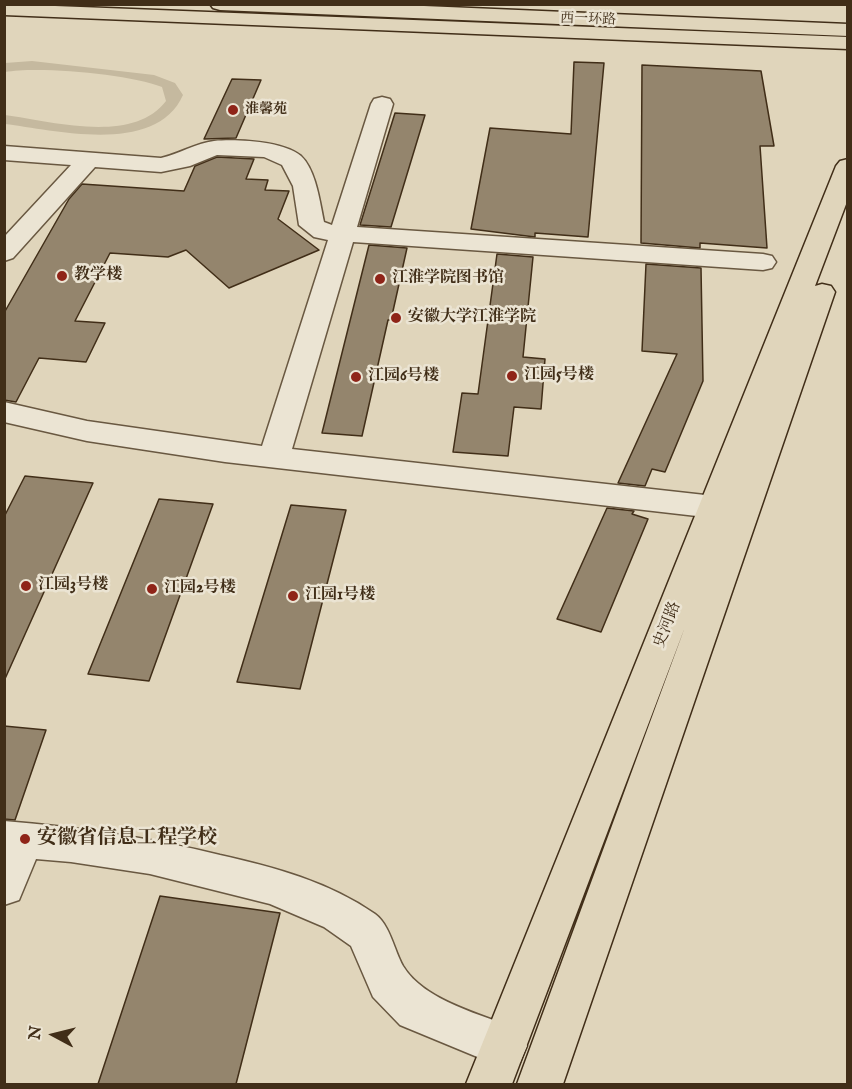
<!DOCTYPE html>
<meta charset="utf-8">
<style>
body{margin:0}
#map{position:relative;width:852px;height:1089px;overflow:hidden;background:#e0d5bb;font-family:"IM FELL English",serif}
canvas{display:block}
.frame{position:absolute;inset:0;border:6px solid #412e18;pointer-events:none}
.north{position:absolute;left:24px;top:1005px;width:60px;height:60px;-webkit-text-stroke:4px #ebe4d3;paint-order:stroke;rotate:277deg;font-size:16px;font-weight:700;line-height:24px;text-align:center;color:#412e18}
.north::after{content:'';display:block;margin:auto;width:21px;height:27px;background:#412e18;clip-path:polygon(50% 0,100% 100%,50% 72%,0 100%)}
</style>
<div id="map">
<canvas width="852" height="1089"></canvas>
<div class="frame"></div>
<div class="north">N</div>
</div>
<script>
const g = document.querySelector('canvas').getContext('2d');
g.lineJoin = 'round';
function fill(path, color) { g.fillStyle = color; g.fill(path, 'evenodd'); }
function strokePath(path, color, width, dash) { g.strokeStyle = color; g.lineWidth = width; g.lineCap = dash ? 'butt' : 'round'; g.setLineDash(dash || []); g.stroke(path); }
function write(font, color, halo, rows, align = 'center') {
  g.font = font + ' "IM FELL English","Noto Serif SC",serif'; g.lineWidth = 5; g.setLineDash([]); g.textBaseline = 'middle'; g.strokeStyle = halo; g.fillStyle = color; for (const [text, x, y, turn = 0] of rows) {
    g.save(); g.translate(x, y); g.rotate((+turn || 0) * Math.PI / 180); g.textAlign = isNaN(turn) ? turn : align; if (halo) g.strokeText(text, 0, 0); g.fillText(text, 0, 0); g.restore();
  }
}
fill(new Path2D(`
 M32,61l122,14 21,8 8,12c-27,61 -128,35 -178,29v-9c46,6 128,30 161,-14l-4,-14c-32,-13 -123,-21 -157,-15v-9z`), '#c5b99f');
const building = new Path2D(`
 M574,62l30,1 -16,174 -53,-4v4l-64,-8 19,-101 81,6z
 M642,65l119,6 13,75h-14l7,102 -67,-5v5l-59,-5z
 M232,79l29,1 -25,58 -32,1z
 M395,113l30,2 -34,112 -31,-2z
 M217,157l37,2 -8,20 22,1 -3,10 24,1 -11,28 41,31 -90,38 -43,-38 -18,7 -58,-4 -35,68 30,2 -19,39 -47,-4 -23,44 -12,-2v-87l65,-114 13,-15 102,7 11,-25z
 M369,245l38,3 -16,72h-3l-26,116 -40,-3z
 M497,254l36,3 -10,100 22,2 -4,50 -27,-2 -6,49 -55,-4 9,-59 16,1z
 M646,264l55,4 2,113 -38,91 -13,-3 -7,17 -27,-3 59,-129 -35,-3z
 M25,476l68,7 -89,198v-164z
 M159,499l54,5 -64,177 -61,-7z
 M291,505l55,5 -46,179 -63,-7z
 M607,508l27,3 -2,3 16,5 -47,113 -44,-13z
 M4,726l42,4 -31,90 -11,-1z
 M160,896l120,17 -44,171h-138z`);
fill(building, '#94856d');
strokePath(building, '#412e18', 1.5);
const minor = new Path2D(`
 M382,97l8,2 3,5 -36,123 406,27 9,2 4,6 -4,6 -9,2 -410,-28 -61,207 422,47 11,3 5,8 -5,8 -11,3 -489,-56 -138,-21 -83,-19v-20l83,19 175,25 66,-206 -14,-3 -15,-12 -6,-39 -11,-21 -18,-8 -47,-2 -27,11 -29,6 -66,-5 -82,91 -9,3v-24l67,-72 -67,-5v-14l157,12c18,-4 35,-15 53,-17 23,-2 69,0 87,15 15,14 19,47 23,66l8,3 39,-121 3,-5z
 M4,821c75,6 143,16 216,34 54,12 109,27 155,59 15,11 19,36 28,52 21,35 80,49 117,64l7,16 -7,16 -16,6 -104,-43 -27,-28 -22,-51 -27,-19 -54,-23 -120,-30 -79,-12 -35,-3 -17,41 -15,5z`);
const major = new Path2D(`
 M4,4l844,33v12l-844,-34z
 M848,159v40l-33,87 7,-2 9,2 4,6 -272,792h-46l168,-457 -173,457h-46l370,-918 4,-5z`);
const highway = new Path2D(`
 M210,4h167l471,20v12l-628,-26 -7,-2z`);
strokePath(minor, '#695841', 3);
strokePath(major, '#412e18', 3);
strokePath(highway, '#412e18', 3);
fill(minor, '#ebe4d3');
fill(major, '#e0d5bb');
fill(highway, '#e0d5bb');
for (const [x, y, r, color] of [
 [233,110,6,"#8f2418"],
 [62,276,6,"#8f2418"],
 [380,279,6,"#8f2418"],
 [396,318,6,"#8f2418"],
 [512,376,6,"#8f2418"],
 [356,377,6,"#8f2418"],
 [26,586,6,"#8f2418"],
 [152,589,6,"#8f2418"],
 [293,596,6,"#8f2418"],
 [25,839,6,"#8f2418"]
]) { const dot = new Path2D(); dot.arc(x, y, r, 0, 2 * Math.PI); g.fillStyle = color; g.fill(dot); strokePath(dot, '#ebe4d3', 2); }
write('14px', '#412e18', '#ebe4d3', [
 ["西一环路",588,20,2]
]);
write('bold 14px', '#412e18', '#ebe4d3', [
 ["淮馨苑",245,110]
], 'left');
write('bold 16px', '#412e18', '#ebe4d3', [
 ["教学楼",74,276],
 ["江淮学院图书馆",392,279],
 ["安徽大学江淮学院",408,318],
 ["江园5号楼",524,376],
 ["江园6号楼",368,377],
 ["江园3号楼",38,586],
 ["江园2号楼",164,589],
 ["江园1号楼",305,596]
], 'left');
write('16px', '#412e18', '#ebe4d3', [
 ["史河路",668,625,-69]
]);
write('bold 20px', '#412e18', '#ebe4d3', [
 ["安徽省信息工程学校",37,839]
], 'left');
</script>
